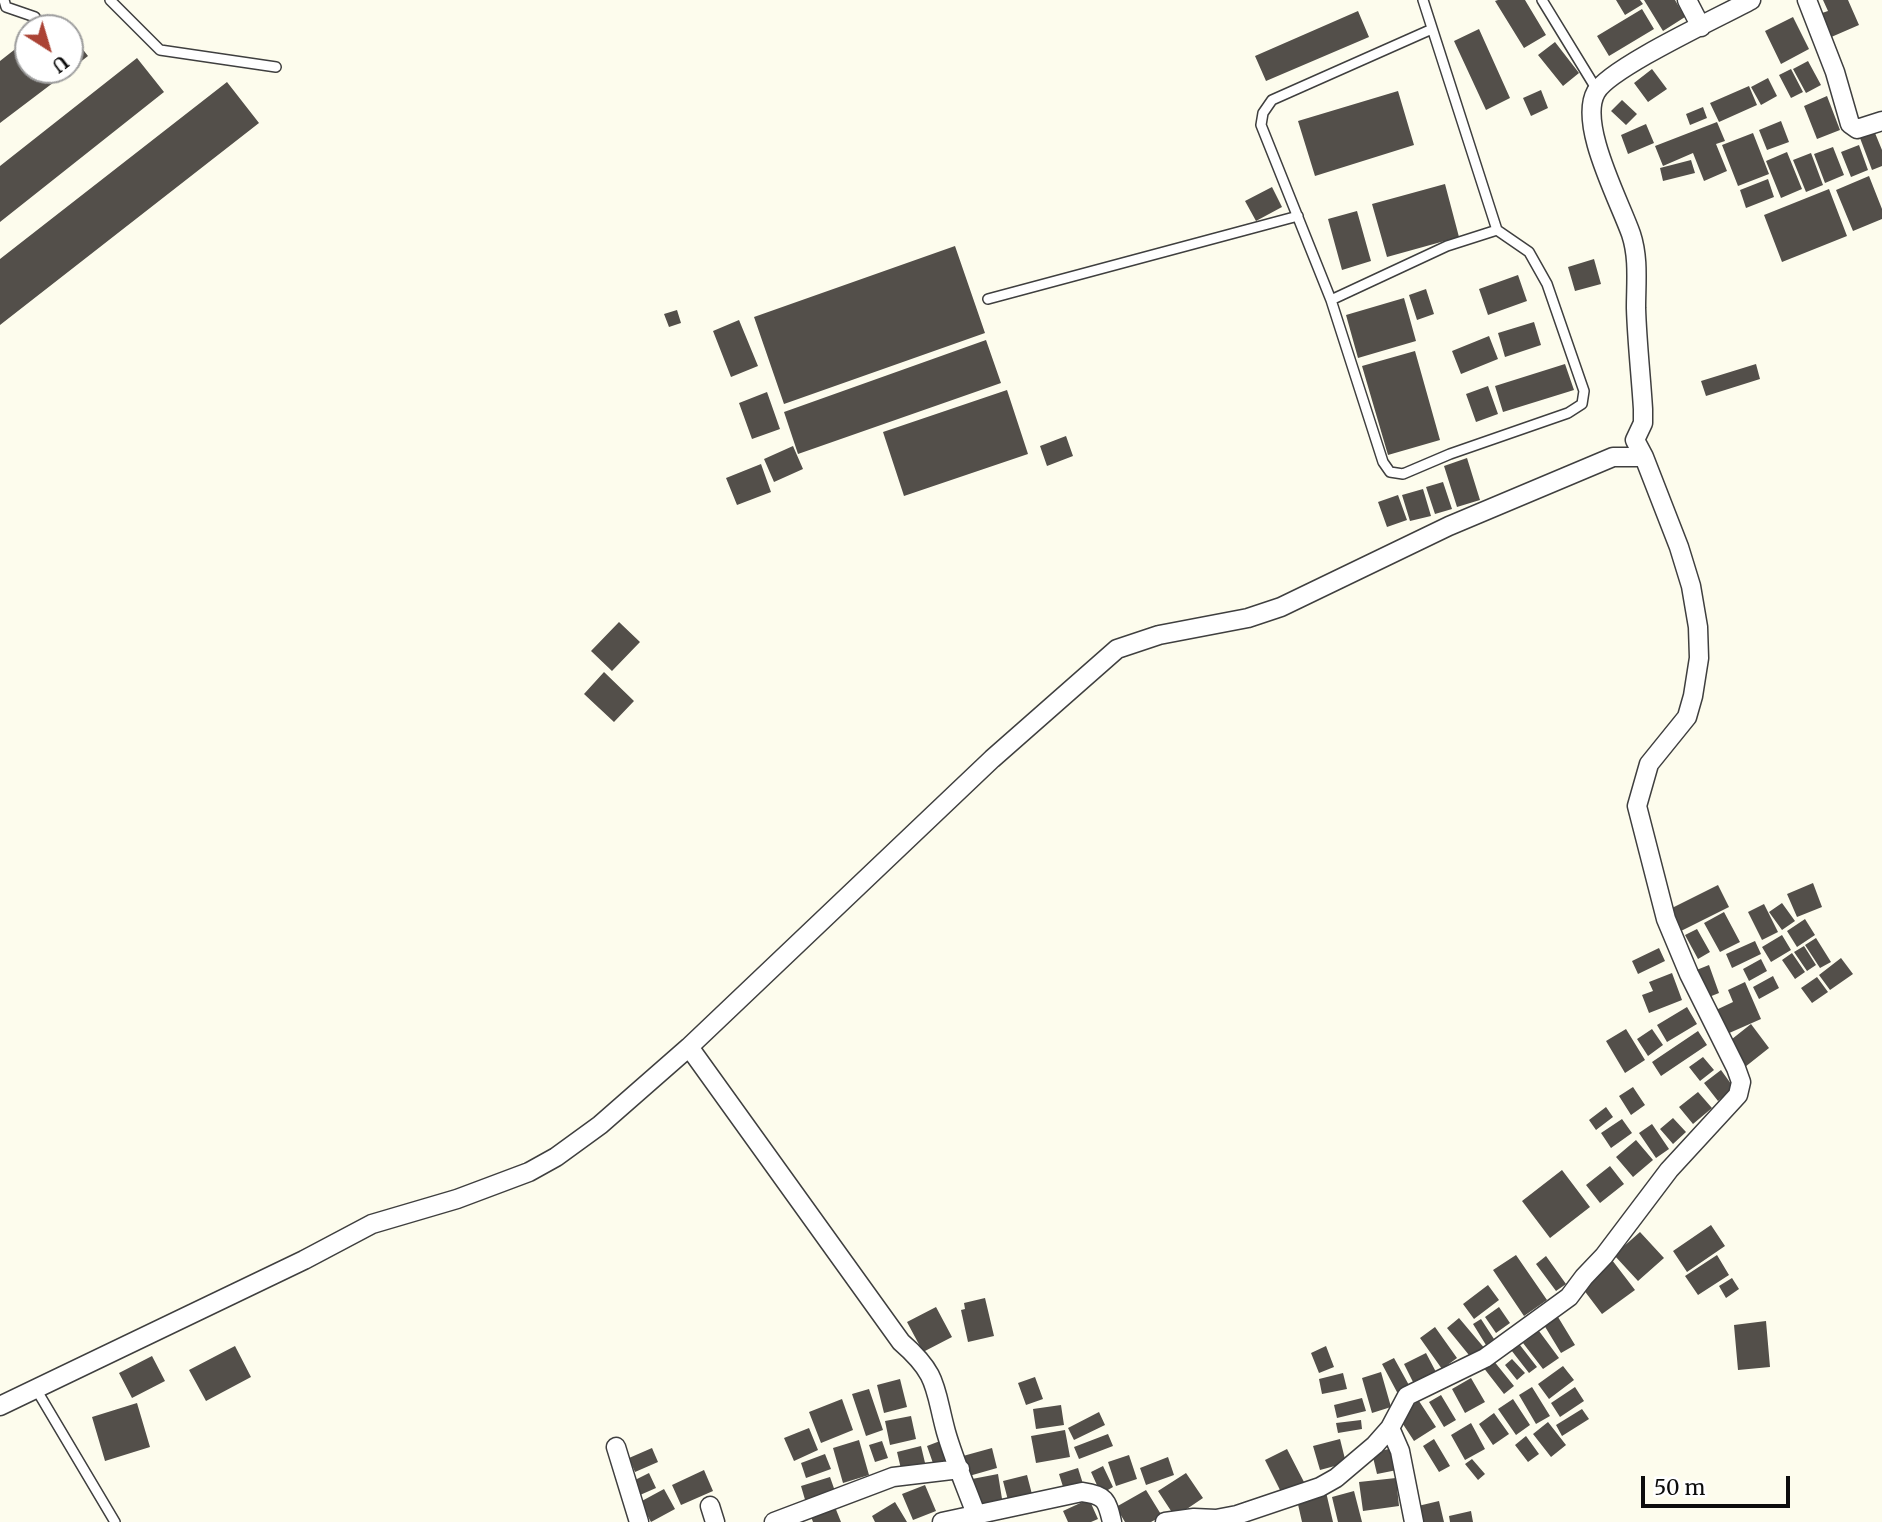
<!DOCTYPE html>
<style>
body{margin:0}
#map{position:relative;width:1882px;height:1522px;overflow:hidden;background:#fdfced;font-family:Merriweather,serif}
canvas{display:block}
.north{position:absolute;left:14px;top:14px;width:70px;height:70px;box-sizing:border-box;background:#fff;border:2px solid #9e9e9e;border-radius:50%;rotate:143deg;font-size:19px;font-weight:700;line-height:28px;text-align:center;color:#0c0c0c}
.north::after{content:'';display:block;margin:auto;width:24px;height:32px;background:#ab4335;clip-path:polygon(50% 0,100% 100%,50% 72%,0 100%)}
.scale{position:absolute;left:1641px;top:1476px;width:149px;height:32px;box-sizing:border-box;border:4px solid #0c0c0c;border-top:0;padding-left:9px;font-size:21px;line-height:24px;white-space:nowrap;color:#0c0c0c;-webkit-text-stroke:5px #fff;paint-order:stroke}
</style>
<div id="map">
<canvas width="1882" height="1522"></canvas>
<div class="north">U</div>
<div class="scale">50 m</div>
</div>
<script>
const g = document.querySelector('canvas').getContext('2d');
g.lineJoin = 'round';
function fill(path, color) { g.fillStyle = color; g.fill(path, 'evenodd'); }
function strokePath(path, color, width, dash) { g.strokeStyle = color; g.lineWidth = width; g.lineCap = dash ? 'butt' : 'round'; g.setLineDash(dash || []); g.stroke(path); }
fill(new Path2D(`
 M1498,0h27l21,35 -22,13 -29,-47z
 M1616,0h24l3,4 -18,11z
 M1644,0h31l10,17 -22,14z
 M1823,0h25l11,25 -30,13 -10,-24 9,-3z
 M1642,9l12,20 -45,27 -12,-20z
 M1358,11l11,26 -103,44 -11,-25z
 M58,17l8,11h-23z
 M1793,17l16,32 -28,15 -16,-33z
 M1479,29l31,69 -24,12 -32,-69z
 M70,33l18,23 -18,14z
 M28,39v31h42l-70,53v-62z
 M1555,42l24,31 -16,13 -25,-31z
 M137,58l27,34 -164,130v-56z
 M1808,61l13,24 -15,8 -13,-24z
 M1652,69l15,20 -19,13 -14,-19z
 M1791,69l12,23 -12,6 -12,-23z
 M1768,78l9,18 -16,9 -10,-18z
 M227,82l32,41 -259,202v-66z
 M1749,86l8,19 -38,17 -9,-19z
 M1541,90l7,18 -17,8 -8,-18z
 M1398,91l16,54 -99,31 -17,-55z
 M1827,96l13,34 -23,9 -13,-33z
 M1622,100l15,14 -11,11 -15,-14z
 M1703,107l4,11 -17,7 -4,-11z
 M1781,121l8,21 -22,8 -8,-20z
 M1717,122l8,19 -9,3 11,27 -23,10 -11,-28 -30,13 -8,-20z
 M1646,124l8,19 -26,11 -7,-19z
 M1753,133l16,41 -31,12 -16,-41z
 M1875,133l7,17v16l-10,4 -12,-32z
 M1859,145l9,25 -17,7 -10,-25z
 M1833,147l11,28 -19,8 -11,-29z
 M1787,152l15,37 -21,9 -15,-37z
 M1811,153l12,32 -17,7 -13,-32z
 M1691,160l4,13 -32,8 -3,-13z
 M1869,176l13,33v10l-29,12 -17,-41z
 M1768,179l6,18 -28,11 -6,-18z
 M1445,184l14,53 -72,20 -15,-53z
 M1272,187l10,20 -26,14 -11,-20z
 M1829,189l18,47 -65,26 -18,-47z
 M1357,211l14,50 -29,9 -14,-51z
 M955,246l30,87 -201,71 -30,-87z
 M1594,259l7,25 -26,7 -7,-24z
 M1518,275l9,26 -39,14 -9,-26z
 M1426,289l8,25 -17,6 -8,-25z
 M1404,298l12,43 -58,17 -12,-43z
 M677,310l4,13 -12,4 -5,-13z
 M739,320l19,46 -27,11 -18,-46z
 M1534,322l7,23 -36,12 -7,-24z
 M1489,336l9,23 -37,15 -9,-23z
 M986,340l15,43 -203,71 -14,-42z
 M1415,351l25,89 -52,15 -26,-89z
 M1565,364l9,26 -71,22 -8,-26z
 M1756,364l4,15 -54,17 -5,-15z
 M1488,386l10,28 -22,8 -10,-28z
 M1007,390l21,64 -124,42 -21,-64z
 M767,392l13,37 -28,10 -13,-36z
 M1066,436l7,20 -26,10 -7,-20z
 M793,446l10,23 -29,13 -10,-23z
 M1467,458l13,42 -23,7 -13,-41z
 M761,464l10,28 -34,13 -11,-27z
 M1443,482l9,27 -17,5 -9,-27z
 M1423,489l8,27 -21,5 -8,-26z
 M1398,495l9,25 -20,7 -9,-25z
 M619,622l21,20 -28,29 -21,-20z
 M604,672l30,29 -20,21 -30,-28z
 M1813,883l9,24 -25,10 -10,-23z
 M1718,885l11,22 -52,26 -11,-22z
 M1782,903l13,18 -13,9 -13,-18z
 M1764,904l14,28 -16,8 -14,-28z
 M1724,912l16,30 -20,10 -16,-29z
 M1805,919l10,16 -18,12 -10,-16z
 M1697,929l13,23 -12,7 -13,-24z
 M1782,935l9,15 -20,12 -9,-15z
 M1816,938l15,24 -11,6 -15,-23z
 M1755,941l6,13 -29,14 -6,-14z
 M1804,946l12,19 -9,6 -13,-19z
 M1659,948l6,13 -27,13 -6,-13z
 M1792,953l13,19 -10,7 -13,-19z
 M1841,958l12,16 -23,16 -11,-15z
 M1761,959l6,12 -18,10 -6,-12z
 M1709,965l10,28 -15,6 -10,-28z
 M1672,973l10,27 -33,13 -7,-18 11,-4 -4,-9z
 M1773,976l6,12 -20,11 -6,-12z
 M1817,977l11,15 -16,11 -11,-15z
 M1745,982l16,37 -34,15 -11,-24 17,-8 -5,-12z
 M1687,1007l10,17 -30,18 -10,-17z
 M1751,1024l18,24 -24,19 -18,-24z
 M1626,1029l19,31 -20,13 -19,-32z
 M1652,1029l11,16 -15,11 -11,-17z
 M1698,1031l9,14 -46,31 -9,-14z
 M1703,1057l11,13 -14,11 -11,-14z
 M1721,1070l13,18 -16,13 -14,-18z
 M1633,1087l12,18 -14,10 -12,-19z
 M1698,1092l14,16 -19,16 -14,-17z
 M1606,1107l7,10 -17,13 -7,-10z
 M1673,1118l13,14 -13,12 -13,-15z
 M1622,1119l10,14 -21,15 -10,-15z
 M1652,1124l17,25 -13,9 -17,-25z
 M1636,1140l17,20 -20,17 -17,-20z
 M1610,1166l14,18 -24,19 -14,-18z
 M1562,1170l28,37 -40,31 -28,-37z
 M1711,1225l14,21 -38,26 -14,-21z
 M1640,1232l24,26 -26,23 -24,-26z
 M1516,1255l31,45 -23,16 -31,-46z
 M1717,1255l12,20 -31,20 -13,-19z
 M1546,1256l20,28 -10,7 -20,-27z
 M1612,1260l23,30 -33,24 -22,-29z
 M1732,1278l7,11 -13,9 -7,-12z
 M1488,1285l11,15 -25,19 -11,-15z
 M985,1298l9,38 -26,6 -7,-32 4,-1 -1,-6z
 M936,1307l16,30 -29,15 -16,-30z
 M1499,1307l11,16 -14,10 -11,-16z
 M1558,1317l17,28 -14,8 -17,-28z
 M1459,1318l27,32 -13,10 -26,-32z
 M1481,1319l13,20 -8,6 -13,-21z
 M1766,1321l4,46 -32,3 -4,-45z
 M1435,1327l22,31 -15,11 -22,-31z
 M1539,1331l20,27 -16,11 -20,-26z
 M1516,1340l21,27 -8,6 -21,-27z
 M235,1346l16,31 -45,24 -17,-31z
 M1326,1346l8,21 -15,6 -8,-20z
 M1426,1353l10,19 -22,12 -10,-20z
 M152,1356l13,25 -33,17 -13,-25z
 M1394,1358l16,29 -12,7 -16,-30z
 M1512,1359l13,14 -8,7 -12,-15z
 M1493,1360l21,26 -10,8 -21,-27z
 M1563,1366l11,14 -25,19 -11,-15z
 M1381,1372l10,35 -19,6 -10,-35z
 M1343,1373l4,16 -25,5 -3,-15z
 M1035,1377l8,22 -17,6 -8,-22z
 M1471,1378l14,24 -20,11 -13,-24z
 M900,1379l7,28 -23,6 -7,-28z
 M1532,1387l18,29 -14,8 -17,-29z
 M1575,1387l9,14 -24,16 -9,-14z
 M869,1389l14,41 -17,6 -14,-42z
 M1441,1395l15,25 -12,7 -15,-25z
 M1362,1398l4,13 -29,7 -3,-13z
 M842,1399l11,31 -32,13 -12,-31z
 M1513,1399l17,26 -14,10 -18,-26z
 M1419,1401l17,26 -22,14 -17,-26z
 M137,1403l13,44 -45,14 -13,-44z
 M1061,1405l3,20 -28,4 -3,-20z
 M1582,1409l7,10 -27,17 -6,-11z
 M1099,1412l6,13 -31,15 -6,-12z
 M1494,1413l15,21 -16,11 -14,-21z
 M911,1416l5,23 -26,6 -5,-24z
 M1361,1420l1,9 -24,4 -2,-10z
 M1548,1422l18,23 -15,12 -18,-23z
 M1471,1423l14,26 -20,11 -14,-25z
 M809,1428l9,22 -24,11 -10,-23z
 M1065,1430l5,27 -34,6 -5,-27z
 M1108,1434l5,12 -34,13 -5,-12z
 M1526,1436l13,18 -11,8 -13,-17z
 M1340,1439l6,24 -26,7 -7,-24z
 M1434,1439l16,27 -11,6 -16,-26z
 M859,1440l10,35 -26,8 -10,-35z
 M882,1441l6,17 -13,4 -6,-17z
 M940,1441l9,23 -14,5 -8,-23z
 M921,1446l5,21 -24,6 -5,-21z
 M652,1448l6,14 -23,10 -6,-14z
 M992,1448l5,20 -28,8 -6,-20z
 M1393,1448l4,22 -20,4 -5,-21z
 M1287,1449l17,33 -22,12 -17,-34z
 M825,1454l6,15 -25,9 -5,-15z
 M1129,1455l8,24 -21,7 -8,-24z
 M1168,1457l6,18 -28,10 -6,-17z
 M1472,1459l13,15 -7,6 -13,-16z
 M1103,1466l10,21 -12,7 -10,-22z
 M1078,1468l6,19 -19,6 -6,-19z
 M704,1470l9,21 -32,14 -9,-20z
 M649,1473l7,15 -16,7 -7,-14z
 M1186,1473l17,25 -28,19 -17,-26z
 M998,1474l5,31 -26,4 -5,-30z
 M1027,1475l6,23 -24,6 -6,-23z
 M830,1477l6,17 -30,9 -5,-17z
 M1396,1478l3,28 -36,5 -4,-29z
 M925,1485l11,26 -23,9 -11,-26z
 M664,1489l11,20 -24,13 -11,-20z
 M1146,1490l16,26 -11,6h-26l-9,-15z
 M1354,1491l8,31h-24l-6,-25z
 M1326,1492l7,30h-31l-5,-22z
 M1089,1499l9,20 -7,3h-23l-5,-11z
 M1439,1501l5,21h-22l-4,-16z
 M833,1502l8,20h-28l-4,-11z
 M895,1502l12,20h-32l-3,-6z
 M1471,1511l2,11h-23l-1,-6z`), '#534f4a');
const lane = new Path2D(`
 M4,0l2,7 29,10
 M110,0l50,50 116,17
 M1423,0l74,230 32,22 18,32 37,107 -2,13 -14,9 -118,41 -47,20 -13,-2 -7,-10 -52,-162 -70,-175 2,-12 9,-13 160,-71
 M1542,0l55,90
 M988,299l310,-83
 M1331,300l116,-54 50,-16
 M36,1389l79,133`);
const street = new Path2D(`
 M1687,0l14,27
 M1807,0l28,72 15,52 7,5 25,-8
 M689,1047l212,295c38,33 33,46 45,90 8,28 20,55 30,82
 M0,1406l304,-146 68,-36 85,-25 72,-27 27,-15 44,-32 89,-78 303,-288 125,-110 42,-14 89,-17 33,-11 168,-81 164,-69h31l-9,-17 8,-17v-14c-2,-33 -6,-67 -7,-101 0,-25 3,-50 -5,-74 -12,-34 -53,-110 -35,-142 15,-25 124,-75 155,-92
 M1390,1428l10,23 14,71
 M616,1447l23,75
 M710,1506l5,16
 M774,1522l119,-45 67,-8
 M942,1522l140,-30c23,3 25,8 30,30
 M1165,1522l29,-4 22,1 21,-4 83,-28 16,-9 39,-33 15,-17 17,-32 78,-38 84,-61 15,-20 20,-21 65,-86 69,-75 3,-13 -5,-14 -47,-94 -23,-55 -29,-113 12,-42 38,-47 6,-21 6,-38 -1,-31 -7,-41 -12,-39 -35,-90`);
strokePath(lane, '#3f3f3f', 12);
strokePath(street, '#3f3f3f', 21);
strokePath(lane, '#fff', 9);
strokePath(street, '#fff', 18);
</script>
